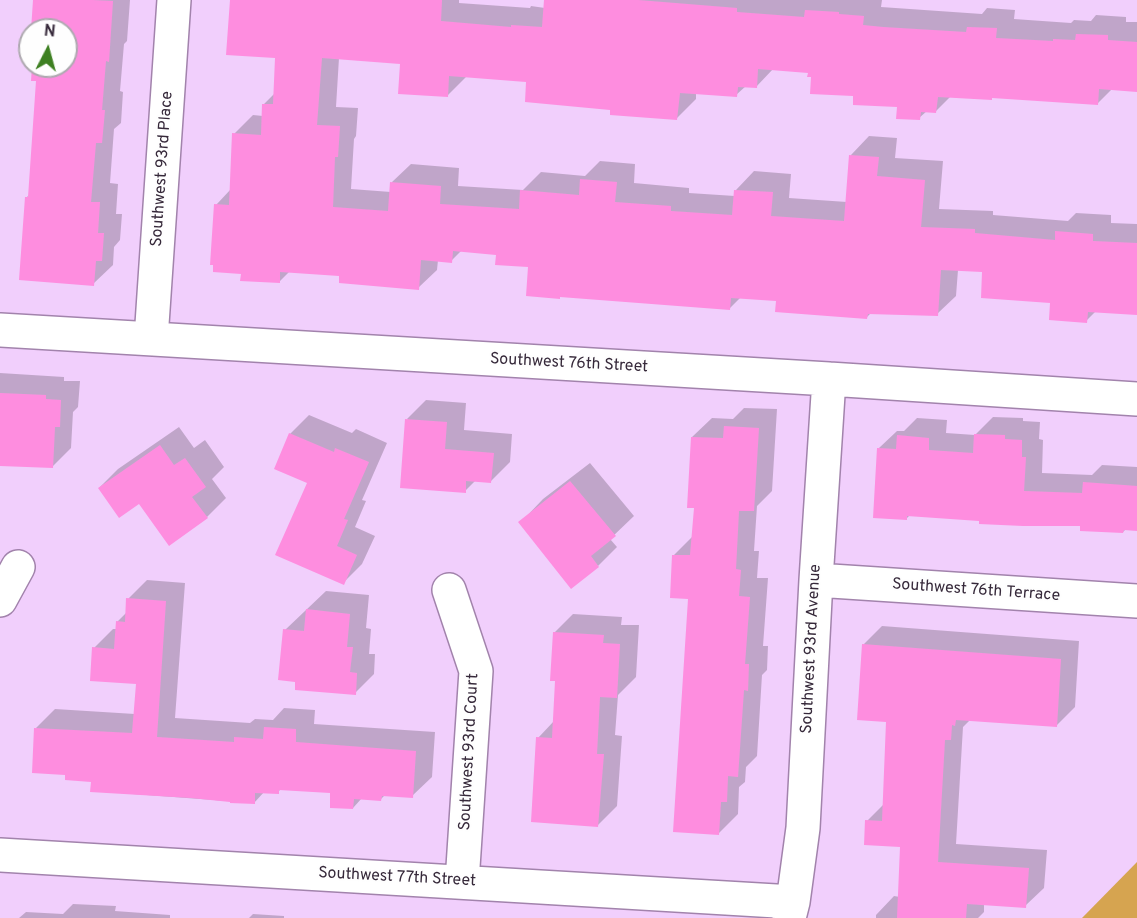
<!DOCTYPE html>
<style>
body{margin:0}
#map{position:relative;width:1137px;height:918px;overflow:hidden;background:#f1cffc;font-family:Overpass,sans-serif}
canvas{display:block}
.north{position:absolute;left:18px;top:18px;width:60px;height:60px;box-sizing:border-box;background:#fefefe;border:2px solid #aea9b0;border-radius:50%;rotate:6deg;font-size:16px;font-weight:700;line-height:24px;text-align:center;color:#36293a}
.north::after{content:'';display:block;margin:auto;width:21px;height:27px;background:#3e8022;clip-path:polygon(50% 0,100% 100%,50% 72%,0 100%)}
</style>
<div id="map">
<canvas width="1137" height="918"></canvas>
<div class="north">N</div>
</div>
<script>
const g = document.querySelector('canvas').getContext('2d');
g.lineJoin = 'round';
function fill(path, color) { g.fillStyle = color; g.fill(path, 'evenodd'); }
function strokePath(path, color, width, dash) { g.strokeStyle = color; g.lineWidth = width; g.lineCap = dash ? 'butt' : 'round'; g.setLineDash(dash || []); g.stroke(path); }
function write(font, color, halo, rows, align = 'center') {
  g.font = font + ' Overpass,sans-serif'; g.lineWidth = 4.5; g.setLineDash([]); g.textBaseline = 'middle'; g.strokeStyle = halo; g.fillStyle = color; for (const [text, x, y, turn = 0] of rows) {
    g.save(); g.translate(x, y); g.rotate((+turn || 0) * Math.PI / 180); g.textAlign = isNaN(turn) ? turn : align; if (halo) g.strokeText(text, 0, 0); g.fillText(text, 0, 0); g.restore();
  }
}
fill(new Path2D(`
 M1137,862v56h-55z`), '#d6a450');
fill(new Path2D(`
 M35,0h95l-3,41 -3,3 -4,47 3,1 -2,31 -7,6 -4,54 8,1 -2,30h6l-2,26 -6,7 -1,18 -20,19 -66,-87 2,-2 9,-115 -5,-14h33v-36h-33z
 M232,0h227v3l71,5 1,-2 14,2 1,-8h336l-1,7 101,7 5,-6 28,2 -1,9 57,4 3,-3 17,1 5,-6 30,2v5h11v68l-25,-1 -14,14 -105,-6 -1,1 -41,-2 -15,15h-9l-8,7 -20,-12 -44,-11 -43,-19 -3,-5 -35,-3 -18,19 -10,-1 -10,9 -40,-3v7l-19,19 -65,-10 -84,-28 -61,-4 -19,19 -46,-33 -63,-4 -3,49 22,1 -2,28 -2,3 -3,50 40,3 1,-10 19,-18 48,4 -1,18 65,4 18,-18 44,4 15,-15 35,3 -1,19 55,5v5l46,3 1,-6 18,-19 37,3 -2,24 58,4 4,-47 18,-19 28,2 -2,20 48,3 -4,48 54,2v4l75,6 8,-8 35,2v8l26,1v88l-41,-1 -10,10 -34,-20 -69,-30 -25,-1 -2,26 -19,18 -66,-1 -4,4 -89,-17 -37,-3 -11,11 -200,-42 -32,-12 -36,-4 -11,11 -13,-1 -1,10 -19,18 -77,-13 -51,-4 -11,11 -37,-9 -26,-68 15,-16 3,-55 19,-19 10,1 1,-12 11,-11 1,-36z
 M0,373l64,4v4h16l-2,26 -5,5 -2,36 -19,19 -52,-3z
 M426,400l40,3 -2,27 48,4 -2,28 -19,19 -15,-1 -11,11 -58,-72z
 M744,408l33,1 -5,82 -15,15 -3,45h5l-2,27h11l-5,68h5l-1,24 -5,5 -5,81 -11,11 -1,15 -6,5 -1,27 -19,19 -30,-235 -15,-43 19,-19 2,-29 -3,-70 20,-19 21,1z
 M309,415l43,18 4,-4 31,14 -25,57 4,1 -11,26 20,9 -13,28 -19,19 -53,-149z
 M993,417l30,1v3l17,1 -1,17 4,1 -1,33 50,2 10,-10 35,2v62h-11l-3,3 -41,-7 -171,-11 -5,5 -27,-71 18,-17h7l13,-13 30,2 -1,13 29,2z
 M179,427l15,21 11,-8 19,27 -12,12 14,19 -19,19 -67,-15 -41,-14 19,-19z
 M590,463l44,53 -24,23 7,8 -19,19 -74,-47 19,-20z
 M147,580l38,3 -10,135 75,5 5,-4 18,1 11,-12 31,2 -1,14 121,8 -3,45 -20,19 -27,-1 -4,4 -19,-1 -9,10 -21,-16 -50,-4 -4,4 -13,-1 -11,12 -162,-12 1,-10 -27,-7 -30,-46 19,-19 80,5 2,-31 -43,-35 19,-19h4v-7l10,-10 1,-13z
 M326,591l43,4 -3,33 5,1 -2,25h6l-1,20 -19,19 -58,-12 -12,-51z
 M573,614l49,3 -1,8h18l-3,52 -18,18 -3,40 7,1 -5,70 -20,20 -59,-88 16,-17 2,-41 -2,-47z
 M882,626l197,15 -4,66 -19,19 -86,-6 -7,7 -7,117 91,6 -3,38 -19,18 -41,-3v9l-6,6h-102v-3l18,-19 6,1 2,-52 -35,-24 17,-17 4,-84 -25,-75z
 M73,904l43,2 -1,5 55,4v3h-151l7,-6 37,2z
 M253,914l31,2v2h-35z`), '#0003');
fill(new Path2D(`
 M33,0h59l21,1 -4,61 -3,-1 -4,49h3l-3,33h-6l-5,59h9l-2,31h6l-2,28h-6l-2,25 -75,-6 6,-83h3l8,-116h-5l1,-15h34v-36h-35z
 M230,0h212l-1,21 70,6v-2l31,2 2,-27h94l99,8v4l67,5 1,-7 34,2v2l25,2 -1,9 20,2 83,5 1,-5 30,1 -1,10 57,3v-2l22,1 1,-6 32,1v5l29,2v50l-38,-3 -1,16 -106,-7v2l-54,-3 -2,16 -15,-1 -1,8 -24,-1 1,-12 -44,-2v-9l-43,-2 1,-17h-4l1,-4 -50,-4 -1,19 -19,-1 -1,10 -57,-4 -3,27 -67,-5v-5l-85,-8 1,-20 -77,-6 -1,21 -50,-3 2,-30 -78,-6 -5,67 23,1 -2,31h-3l-2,50 55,4 2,-29 51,4 -1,18 79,5 1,-19 59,5 1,-16 37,3 -2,20 56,4v5l61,4 2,-25 39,2 -2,24 73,5 5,-66 30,2 -2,19 48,4 -4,47 54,2v4l80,7v-9l38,3v7l44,2v72l-49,-3 -1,11 -38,-3 1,-17 -69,-5 1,-26 -41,-2 -3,46 -70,-2 -1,5 -92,-7 1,-11 -45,-3 -1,12 -170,-13v2l-34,-3 2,-29 -33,-2 1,-10 -43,-4 -1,12 -31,-3 -2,30 -80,-7v-7l-59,-4v11l-40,-2 1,-7 -28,-2v-7h-3l4,-61 15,1 3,-72 29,2 1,-31h11l2,-46 -49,-3z
 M0,393l46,2v4l15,1 -1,27h-5l-2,41 -53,-2z
 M405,419l42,3 -2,27 49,4 -3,30 -25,-2v12l-66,-5z
 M724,426l35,2 -5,83h-15l-3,58 5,1 -2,26 11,1 -5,67h4l-1,27 -4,-1 -6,87 -10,-1 -1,26h-6l-2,33 -46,-3 15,-233 -18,-1 2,-43h18l4,-47h-7l4,-71 32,1z
 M289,433l45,19 1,-4 34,14 -25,57 4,1 -11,26 20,9 -13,30 -69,-30 32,-72 -33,-14z
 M974,434l31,1v4l17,1v17h4l-2,34 58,2 1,-11 54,4v45l-13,-1 -1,3 -43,-2v-5h-57l-44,-2v-3l-72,-5v4l-34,-2 4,-70 19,1 1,-14 32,3v12l44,3z
 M160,445l14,20 11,-7 21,29 -14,10 16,21 -39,28 -30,-42 -20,14 -21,-30z
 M570,481l46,55 -25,20 8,11 -28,22 -53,-67z
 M126,598l40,3 -9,136 77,5v-5l29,2 1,-12 32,2v13l120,9 -3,47 -31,-2 -1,5 -27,-2 -1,10 -23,-1v-15l-51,-3v4l-24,-1v11l-25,-1v-1l-39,-4 -101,-6 1,-10 -26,-2v-5l-33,-2 2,-45 98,5 4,-49 -46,-3 2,-34 22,2 2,-28 9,1z
 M306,609l44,5 -3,33h6l-3,25 7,1 -1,22 -61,-5v-8l-17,-2 5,-51 21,2z
 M553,632l51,3 -1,8 17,1 -3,54 -17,-1 -3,57h7l-6,73 -67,-5 5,-85 16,1 3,-57h-5z
 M862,644l199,15 -4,68 -101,-7 -1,6 -3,-1 -1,15h-6l-7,122 91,6 -3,40 -59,-4 -1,14h-69l3,-71 -36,-2 1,-25 17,1 4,-99 -29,-2z`), '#fe8ddf');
const minor = new Path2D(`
 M0,330l829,49 308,20
 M151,339l23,-339
 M816,580l321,21
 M449,590l27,81 -14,211
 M0,600l18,-33
 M0,855l793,47
 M789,918l4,-16 10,-74 13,-248 13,-201`);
strokePath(minor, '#a283ac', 36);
strokePath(minor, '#fff', 33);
write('16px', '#36293a', '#fefefe', [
 ["Southwest 93rd Place",163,169,-86],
 ["Southwest 76th Street",569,364,3],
 ["Southwest 76th Terrace",976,591,4],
 ["Southwest 93rd Avenue",812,649,-87],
 ["Southwest 93rd Court",470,752,-87],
 ["Southwest 77th Street",397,878,3]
]);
</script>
